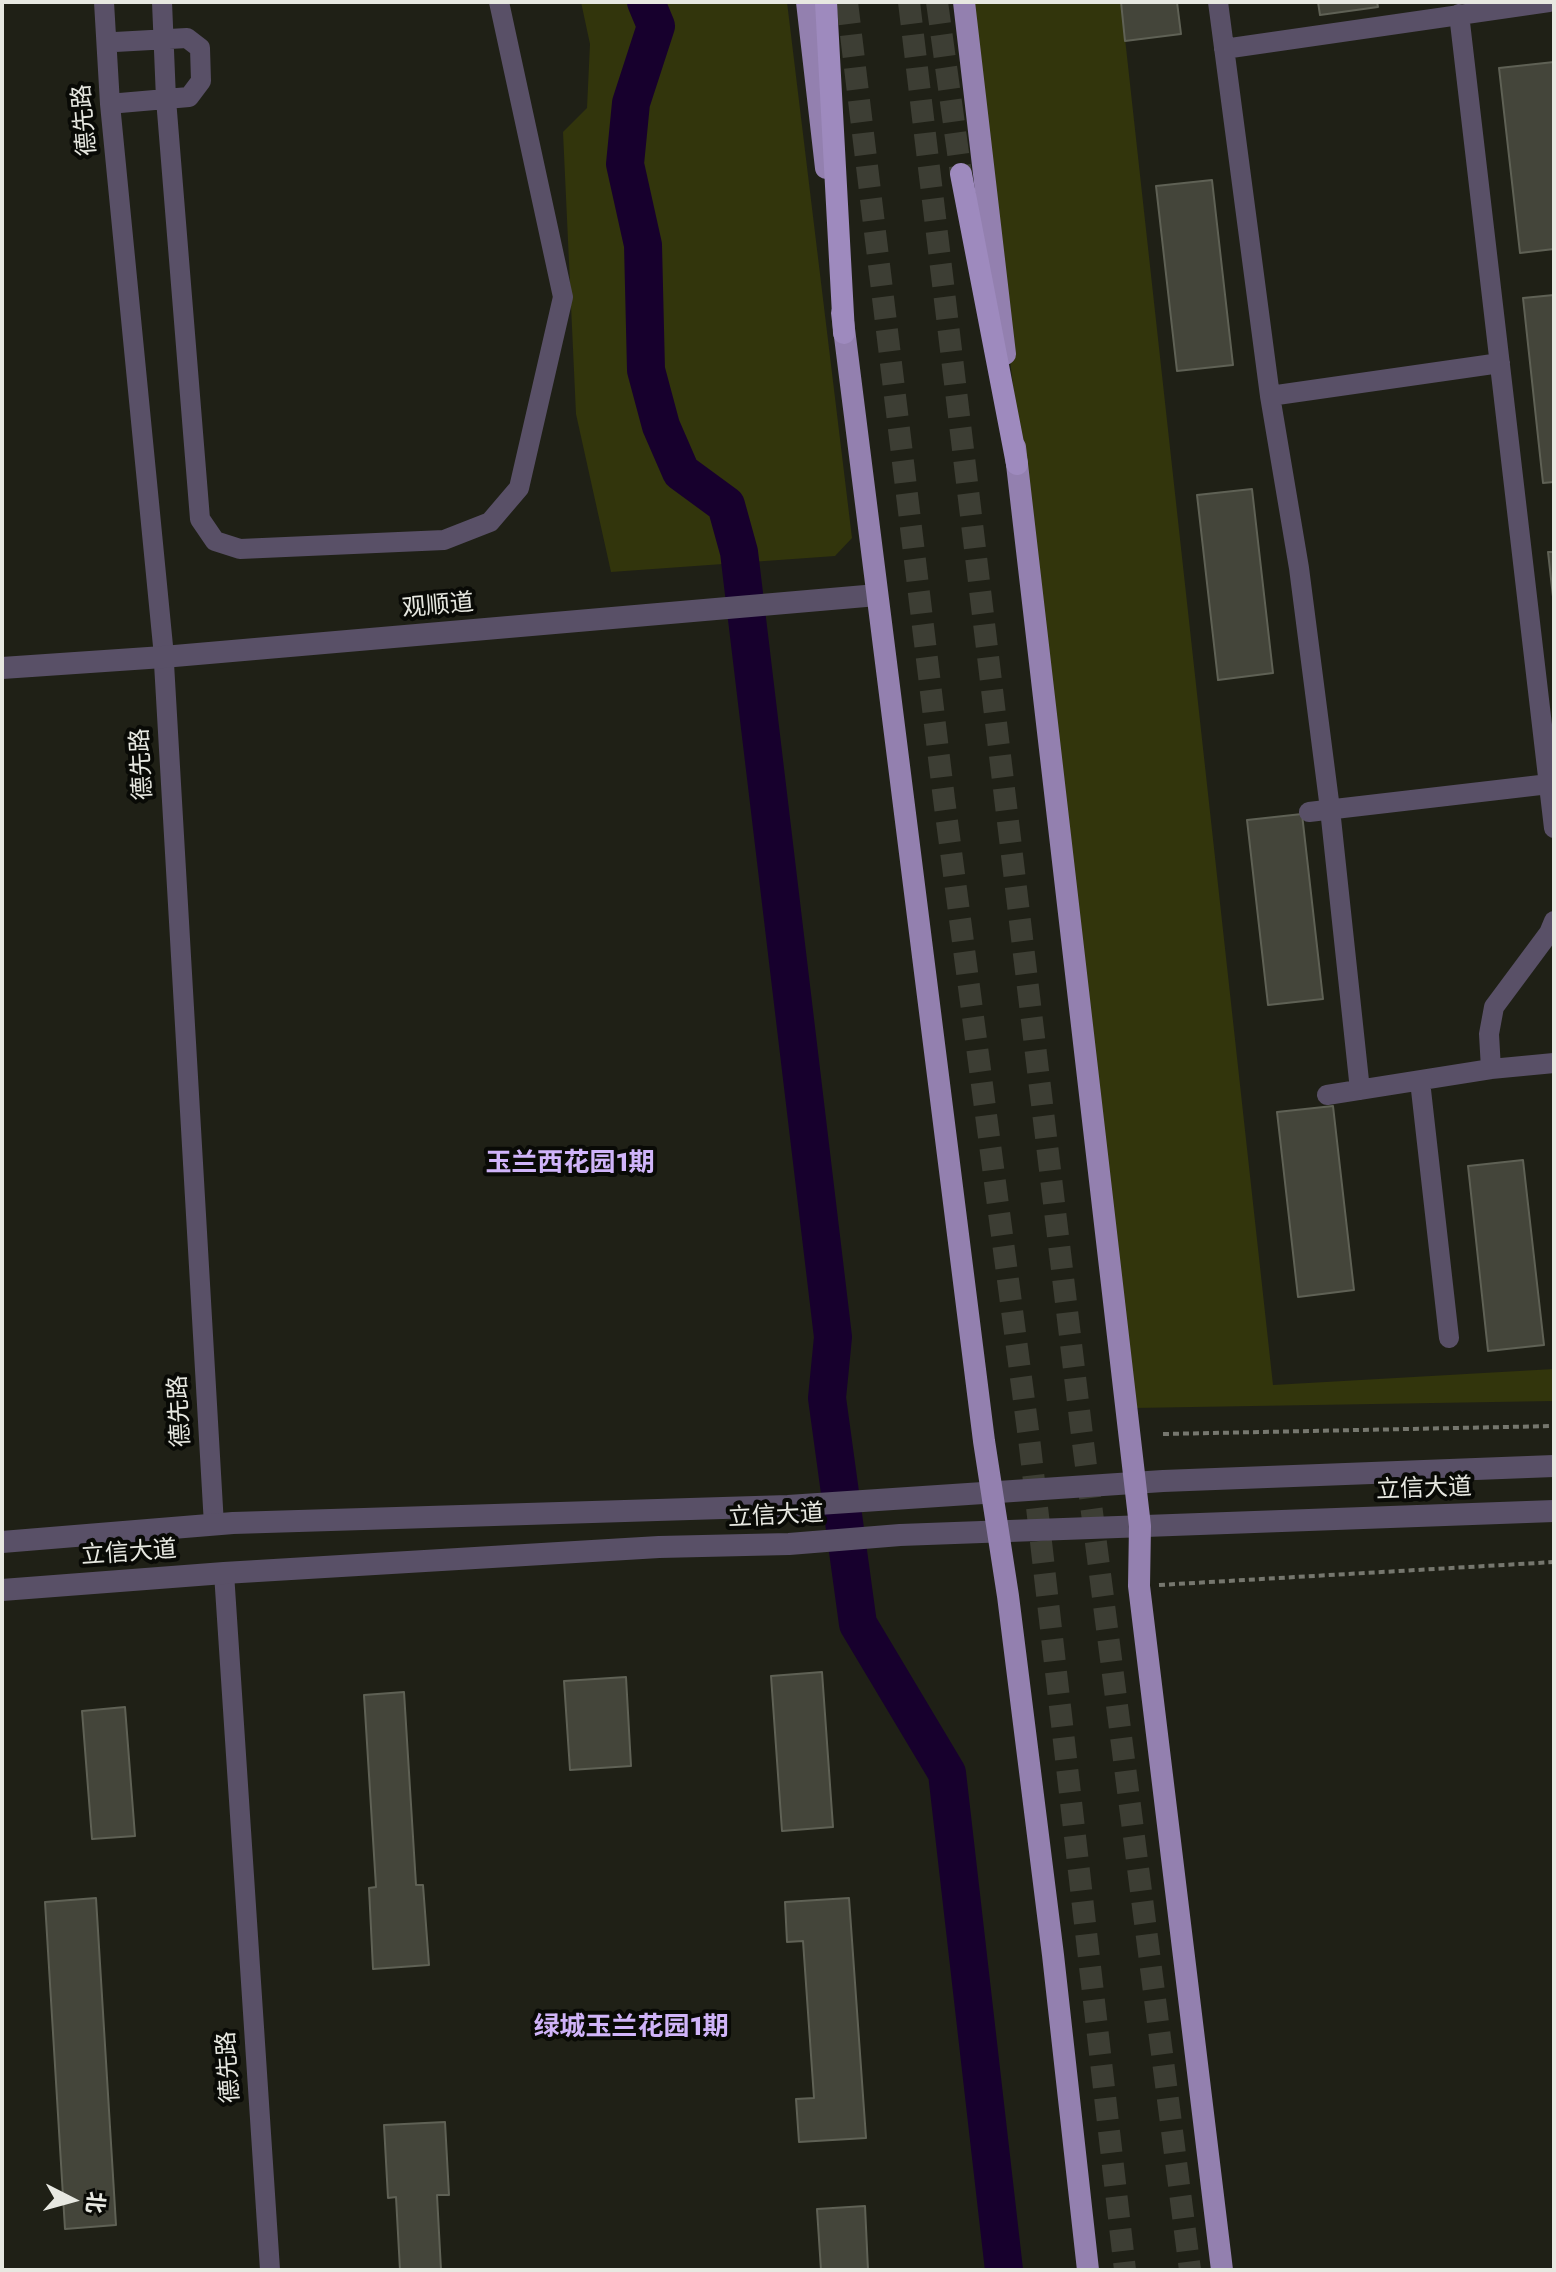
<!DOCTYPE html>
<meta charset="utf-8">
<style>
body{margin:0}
#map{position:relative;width:1556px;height:2272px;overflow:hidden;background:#1f2016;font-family:Jost,"Noto Sans SC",sans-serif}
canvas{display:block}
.frame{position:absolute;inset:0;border:4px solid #e7e8e1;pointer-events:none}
.north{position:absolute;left:32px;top:2160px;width:80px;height:80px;-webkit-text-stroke:6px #090a06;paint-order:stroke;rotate:96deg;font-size:22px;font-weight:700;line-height:32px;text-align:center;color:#e7e8e1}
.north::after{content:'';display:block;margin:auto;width:28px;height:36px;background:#e7e8e1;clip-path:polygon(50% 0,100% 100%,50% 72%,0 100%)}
</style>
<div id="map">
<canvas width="1556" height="2272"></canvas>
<div class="frame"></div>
<div class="north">北</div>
</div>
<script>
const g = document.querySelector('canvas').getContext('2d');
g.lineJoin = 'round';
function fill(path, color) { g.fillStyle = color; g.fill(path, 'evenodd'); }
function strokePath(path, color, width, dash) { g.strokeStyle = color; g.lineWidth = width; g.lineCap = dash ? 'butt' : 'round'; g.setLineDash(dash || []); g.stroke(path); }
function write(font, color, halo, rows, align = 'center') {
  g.font = font + ' Jost,"Noto Sans SC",sans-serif'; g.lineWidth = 8; g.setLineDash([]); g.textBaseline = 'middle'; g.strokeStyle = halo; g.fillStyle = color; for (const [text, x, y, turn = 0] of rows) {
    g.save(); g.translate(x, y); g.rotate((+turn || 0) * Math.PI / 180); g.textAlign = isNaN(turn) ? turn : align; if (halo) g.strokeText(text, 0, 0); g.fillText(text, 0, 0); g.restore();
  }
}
fill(new Path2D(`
 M581,2h206l65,536 -17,18 -224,16 -35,-158 -13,-282 24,-24 3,-64z
 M968,2h153l152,1383 281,-16v32l-421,7z`), '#32350c');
strokePath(new Path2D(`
 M646,2l10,24 -25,77 -6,61 18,81 3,125 15,56 20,46 45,33 13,47 94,785 -6,61 31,226 89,149 57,497`), '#17002d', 38);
const building = new Path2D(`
 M1121,2h56l4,32 -56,7z
 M1318,2h59l1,5 -58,8z
 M1554,62v187l-34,4 -21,-185z
 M1212,180l21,185 -56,6 -21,-185z
 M1554,295v187l-11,1 -20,-185z
 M1252,489l21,184 -55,7 -21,-185z
 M1548,552h6v54z
 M1302,814l21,185 -55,6 -21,-185z
 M1333,1106l21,184 -56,7 -21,-185z
 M1523,1160l21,185 -56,6 -20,-185z
 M822,1672l11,155 -51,4 -11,-155z
 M626,1677l5,89 -61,4 -6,-89z
 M404,1692l12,193h7l6,80 -56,4 -4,-81 7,-1 -12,-192z
 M125,1707l10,129 -43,3 -10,-128z
 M96,1898l20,327 -51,4 -20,-327z
 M849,1898l17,240 -67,4 -3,-43 18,-1 -11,-157 -16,1 -2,-40z
 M445,2122l4,73h-12l4,75h-41l-4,-73 -8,1 -4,-73z
 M865,2206l3,64h-47l-4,-61z`);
fill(building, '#44453a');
strokePath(building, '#5f6155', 2);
strokePath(new Path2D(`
 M847,2l97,797 85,639 96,832
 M909,2l173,1433 108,835
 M937,2l24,172`), '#3d3e34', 22, [22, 11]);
strokePath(new Path2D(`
 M1163,1434l391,-8
 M1159,1585l395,-23`), '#76776e', 4, [6, 4]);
strokePath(new Path2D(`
 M104,2l6,102 53,542 51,879
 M162,2l4,97 34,420 15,22 25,8 204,-9 46,-18 29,-34 44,-191 -64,-295
 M1218,2l52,394 230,-33
 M1459,14l95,814
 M115,42l72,-4 13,10 1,33 -12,16 -69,6
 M1224,49l325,-47
 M1270,396l29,172 31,241 30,281
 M1309,812l240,-28
 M1491,1069l-2,-35 5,-27 55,-74 5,-12
 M1420,1081l29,257
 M1327,1095l164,-26 63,-6
 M224,1573l46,697`), '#595067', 20);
strokePath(new Path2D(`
 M2,668l161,-11 714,-62
 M2,1542l231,-19 555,-17 375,-25 391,-15
 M2,1590l222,-17 435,-26 130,-3 111,-9 654,-24`), '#595067', 22);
strokePath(new Path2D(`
 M807,2l19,166
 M964,2l41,352
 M842,313l142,1128 24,155 45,359 35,315
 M1015,447l125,1079 -1,60 83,684`), '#9380af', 22);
strokePath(new Path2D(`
 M826,2l18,331
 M961,174l56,290`), '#9e8abe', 22);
write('24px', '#e7e8e1', '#090a06', [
 ["德先路",86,120,-95],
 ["观顺道",438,607,-5],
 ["德先路",143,764,-93],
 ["德先路",181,1411,-93],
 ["立信大道",1424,1490,-2],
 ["立信大道",776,1517,-3],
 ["立信大道",129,1554,-4],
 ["德先路",230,2067,-94]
]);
write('bold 26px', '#d0b4f9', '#090a06', [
 ["玉兰西花园1期",570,1165],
 ["绿城玉兰花园1期",631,2029]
]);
</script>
